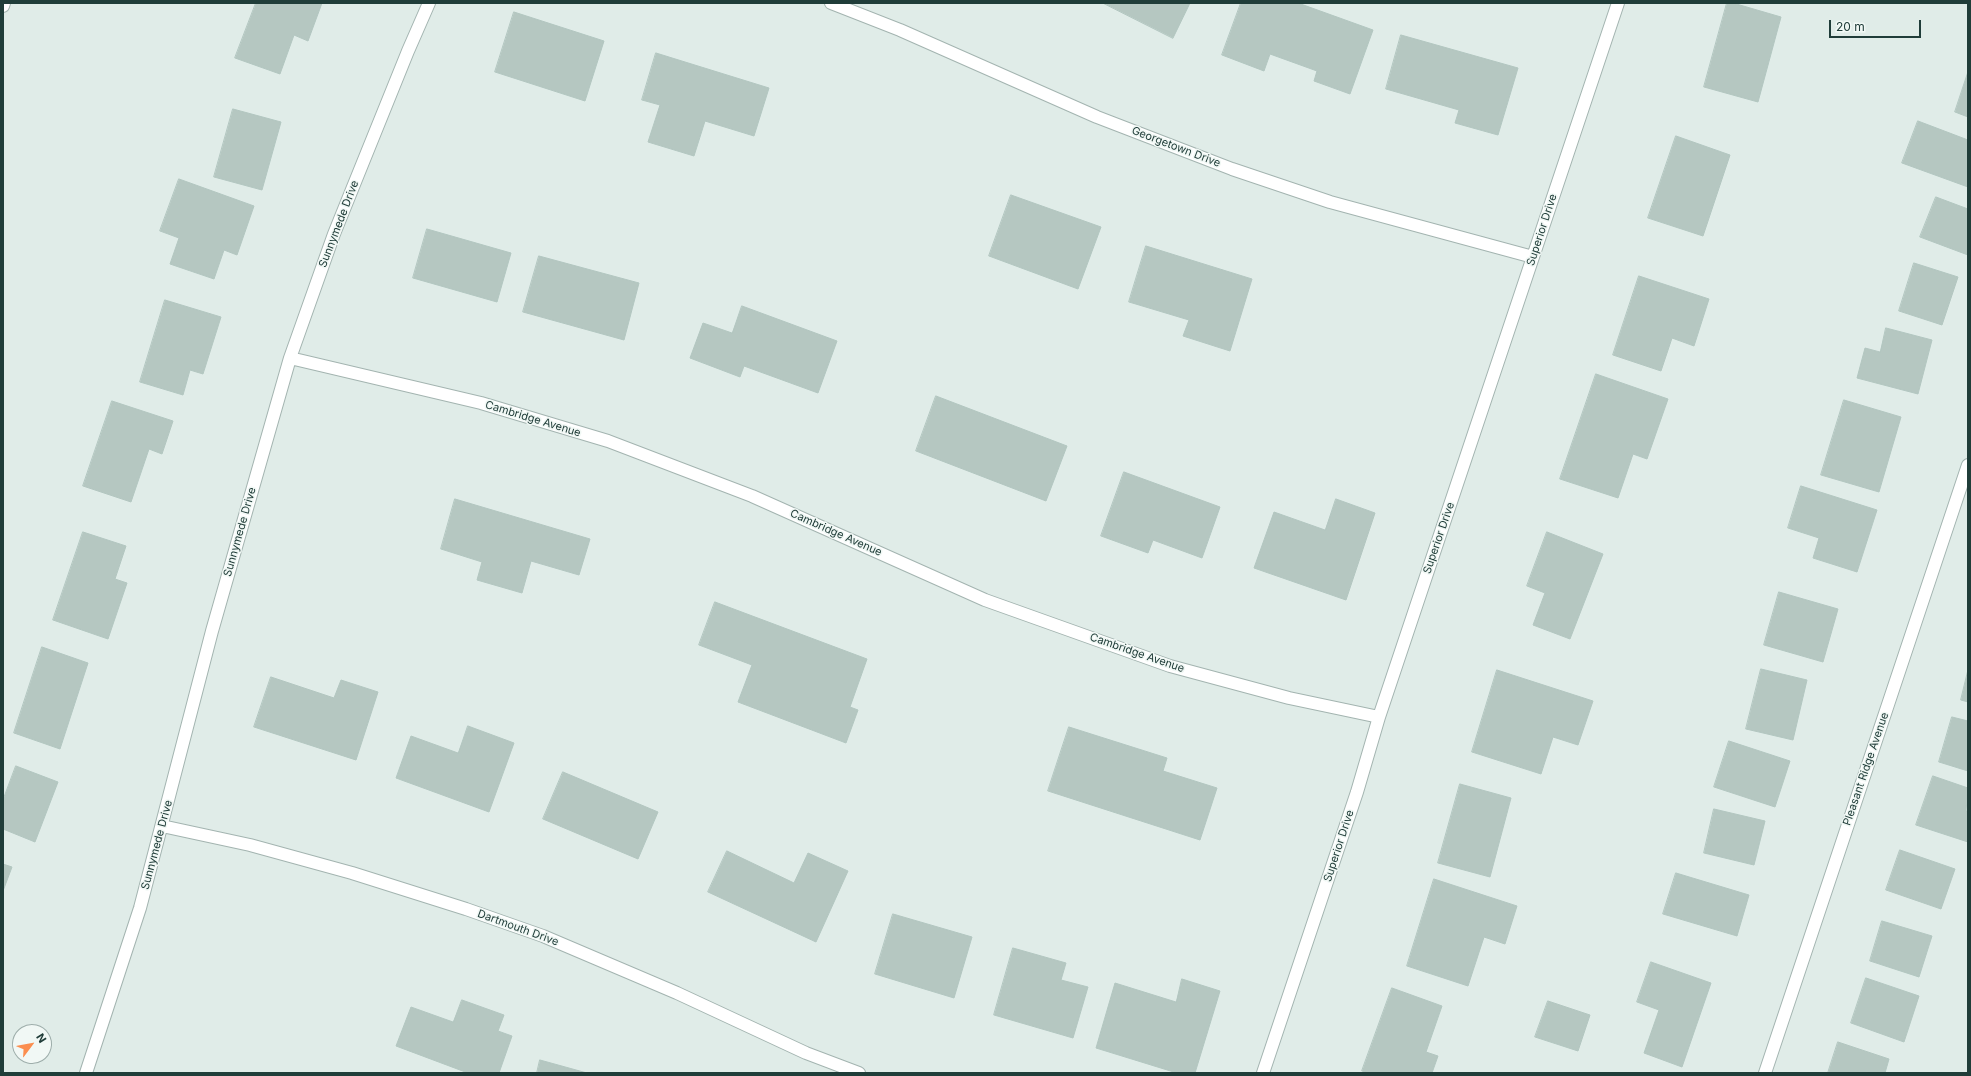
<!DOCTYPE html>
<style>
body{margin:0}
#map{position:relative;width:1971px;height:1076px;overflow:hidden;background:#e0ece8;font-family:Inter,sans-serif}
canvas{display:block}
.frame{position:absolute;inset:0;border:4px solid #203d39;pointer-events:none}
.north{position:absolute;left:12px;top:1024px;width:40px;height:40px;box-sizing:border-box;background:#f1f8f5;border:1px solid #9dadaa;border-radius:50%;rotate:58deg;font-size:11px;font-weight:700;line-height:16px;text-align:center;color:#203d39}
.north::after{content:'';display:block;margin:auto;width:14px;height:18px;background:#fb8e4f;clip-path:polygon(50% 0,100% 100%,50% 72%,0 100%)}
.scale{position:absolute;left:1829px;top:20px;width:92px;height:18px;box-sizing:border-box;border:2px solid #203d39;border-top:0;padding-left:5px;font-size:12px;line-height:14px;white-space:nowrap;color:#203d39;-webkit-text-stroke:3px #f1f8f5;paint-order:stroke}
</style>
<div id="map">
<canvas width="1971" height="1076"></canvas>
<div class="frame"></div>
<div class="north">N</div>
<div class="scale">20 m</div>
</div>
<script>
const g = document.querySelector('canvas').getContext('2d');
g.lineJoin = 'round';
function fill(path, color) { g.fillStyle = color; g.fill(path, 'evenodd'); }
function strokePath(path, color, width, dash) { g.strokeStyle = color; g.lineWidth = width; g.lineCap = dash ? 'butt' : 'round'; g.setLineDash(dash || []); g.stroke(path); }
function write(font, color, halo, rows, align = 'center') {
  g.font = font + ' Inter,sans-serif'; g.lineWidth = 3; g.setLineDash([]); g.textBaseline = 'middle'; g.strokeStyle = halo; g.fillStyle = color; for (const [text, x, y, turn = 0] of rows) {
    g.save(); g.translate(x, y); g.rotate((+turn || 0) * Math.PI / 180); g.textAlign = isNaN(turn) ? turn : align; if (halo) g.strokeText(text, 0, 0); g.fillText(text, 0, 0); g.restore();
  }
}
const building = new Path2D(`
 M256,3h66l-14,38 -14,-6 -14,39 -45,-16z
 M1103,3h87l-17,35z
 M1241,3h57l75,27 -23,64 -36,-13 3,-10 -47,-17 -6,17 -42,-16z
 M1727,3h6l48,14 -23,85 -54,-15z
 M514,12l90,29 -19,60 -90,-29z
 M1401,35l117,33 -20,67 -43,-12 4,-13 -73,-21z
 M656,53l113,35 -15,48 -49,-15 -11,35 -46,-14 12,-37 -18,-5z
 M1968,72v45l-13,-5z
 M233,109l48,13 -19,68 -48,-13z
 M1918,121l50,19v47l-66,-24z
 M1676,136l54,19 -27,81 -55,-18z
 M179,179l75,27 -17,49 -13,-5 -10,29 -44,-15 9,-26 -19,-7z
 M1011,195l90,32 -23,62 -89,-33z
 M1936,197l32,12v46l-48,-18z
 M427,229l84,24 -14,49 -84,-24z
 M1146,246l106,33 -22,72 -47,-15 6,-16 -60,-18z
 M539,256l100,27 -15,57 -101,-28z
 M1914,263l44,14 -16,48 -43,-14z
 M1639,276l70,23 -15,47 -22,-8 -11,33 -48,-16z
 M165,300l56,17 -18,57 -13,-4 -7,25 -43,-13z
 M742,306l95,35 -19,52 -74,-27 -4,11 -50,-19 13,-35 29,10z
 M1886,328l46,12 -14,54 -61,-16 8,-30 15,4z
 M1596,374l72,25 -21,60 -14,-5 -15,44 -58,-19z
 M936,396l131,50 -21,55 -130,-50z
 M1844,400l57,17 -22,75 -58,-17z
 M112,401l61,20 -11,33 -13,-5 -18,53 -48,-16z
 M1124,472l96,35 -18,51 -49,-18 -5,13 -47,-17z
 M1801,486l76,24 -20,62 -44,-14 6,-20 -31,-10z
 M455,499l135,40 -11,36 -48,-14 -9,32 -45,-13 5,-18 -41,-13z
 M1336,499l39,14 -29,87 -92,-32 20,-56 51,18z
 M83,532l43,14 -11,33 12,4 -19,56 -55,-19z
 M1547,532l56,22 -33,85 -37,-14 12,-32 -18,-7z
 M1779,592l59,17 -15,53 -59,-17z
 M715,602l152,57 -17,48 8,3 -12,33 -108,-41 14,-37 -53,-20z
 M42,647l46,16 -28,86 -46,-16z
 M1761,669l46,11 -14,60 -47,-11z
 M1497,670l96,31 -15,44 -25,-8 -12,37 -69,-22z
 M1968,670v32l-7,-2z
 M271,677l63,21 7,-18 37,12 -22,68 -102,-33z
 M1952,717l16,4v50l-29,-9z
 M468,726l46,17 -25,69 -93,-34 15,-42 47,17z
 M1069,727l98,31 -4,13 54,17 -17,52 -152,-49z
 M1729,741l61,20 -15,46 -61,-20z
 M16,766l42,16 -23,60 -32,-13v-29z
 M563,772l95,40 -20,47 -95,-40z
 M1933,776l35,12 -2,23h2v31l-52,-17z
 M1460,784l51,14 -21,79 -52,-14z
 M1714,809l51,12 -11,44 -50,-12z
 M1900,850l55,19 -14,40 -55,-19z
 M727,851l67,32 14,-30 40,18 -32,71 -108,-50z
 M3,864l9,3 -9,24z
 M1676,873l73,22 -12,41 -74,-22z
 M1434,879l83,27 -12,38 -21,-7 -16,49 -61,-20z
 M893,914l79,23 -18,61 -79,-24z
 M1882,921l50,15 -13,41 -49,-16z
 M1013,948l53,15 -5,17 27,7 -15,51 -79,-23z
 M1651,962l60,21 -29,84 -38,-14 15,-43 -22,-8z
 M1866,978l53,18 -15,46 -53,-19z
 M1182,979l38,12 -25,82h-18l-81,-25 19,-65 61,19z
 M1392,988l50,18 -16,46 12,4 -6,17h-65l-5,-2z
 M462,1000l42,15 -6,16 14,5 -13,37h-31l-72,-27 15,-39 42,15z
 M1548,1001l42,14 -12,36 -43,-14z
 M1838,1042l51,17 -4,14h-57z
 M540,1060l47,13h-50z`);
fill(building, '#b5c7c1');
strokePath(building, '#b2c6c0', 1);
const minor = new Path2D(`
 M831,3l69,27 197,87 135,52 98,33 203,55
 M3,6l1,-3
 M290,358l191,45 127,38 144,55 233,104 185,66 119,32 90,19
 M162,826l88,19 102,28 114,36 77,27 134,57 129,60 53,20
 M86,1073l54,-165 72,-277 78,-273 44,-124 74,-183 21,-48
 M1263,1073l94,-281 22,-75 239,-714
 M1765,1073c66,-203 136,-405 203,-608`);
strokePath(minor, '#a3b4b0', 14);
strokePath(minor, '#fff', 12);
write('11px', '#203d39', '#f1f8f5', [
 ["Georgetown Drive",1176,147,21],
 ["Sunnymede Drive",339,224,-69],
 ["Superior Drive",1542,230,-72],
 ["Cambridge Avenue",533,419,17],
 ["Sunnymede Drive",240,532,-74],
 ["Cambridge Avenue",836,533,24],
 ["Superior Drive",1439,538,-71],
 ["Cambridge Avenue",1137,653,19],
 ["Pleasant Ridge Avenue",1866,769,-71],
 ["Sunnymede Drive",157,845,-75],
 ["Superior Drive",1339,846,-72],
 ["Dartmouth Drive",518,928,20]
]);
</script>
